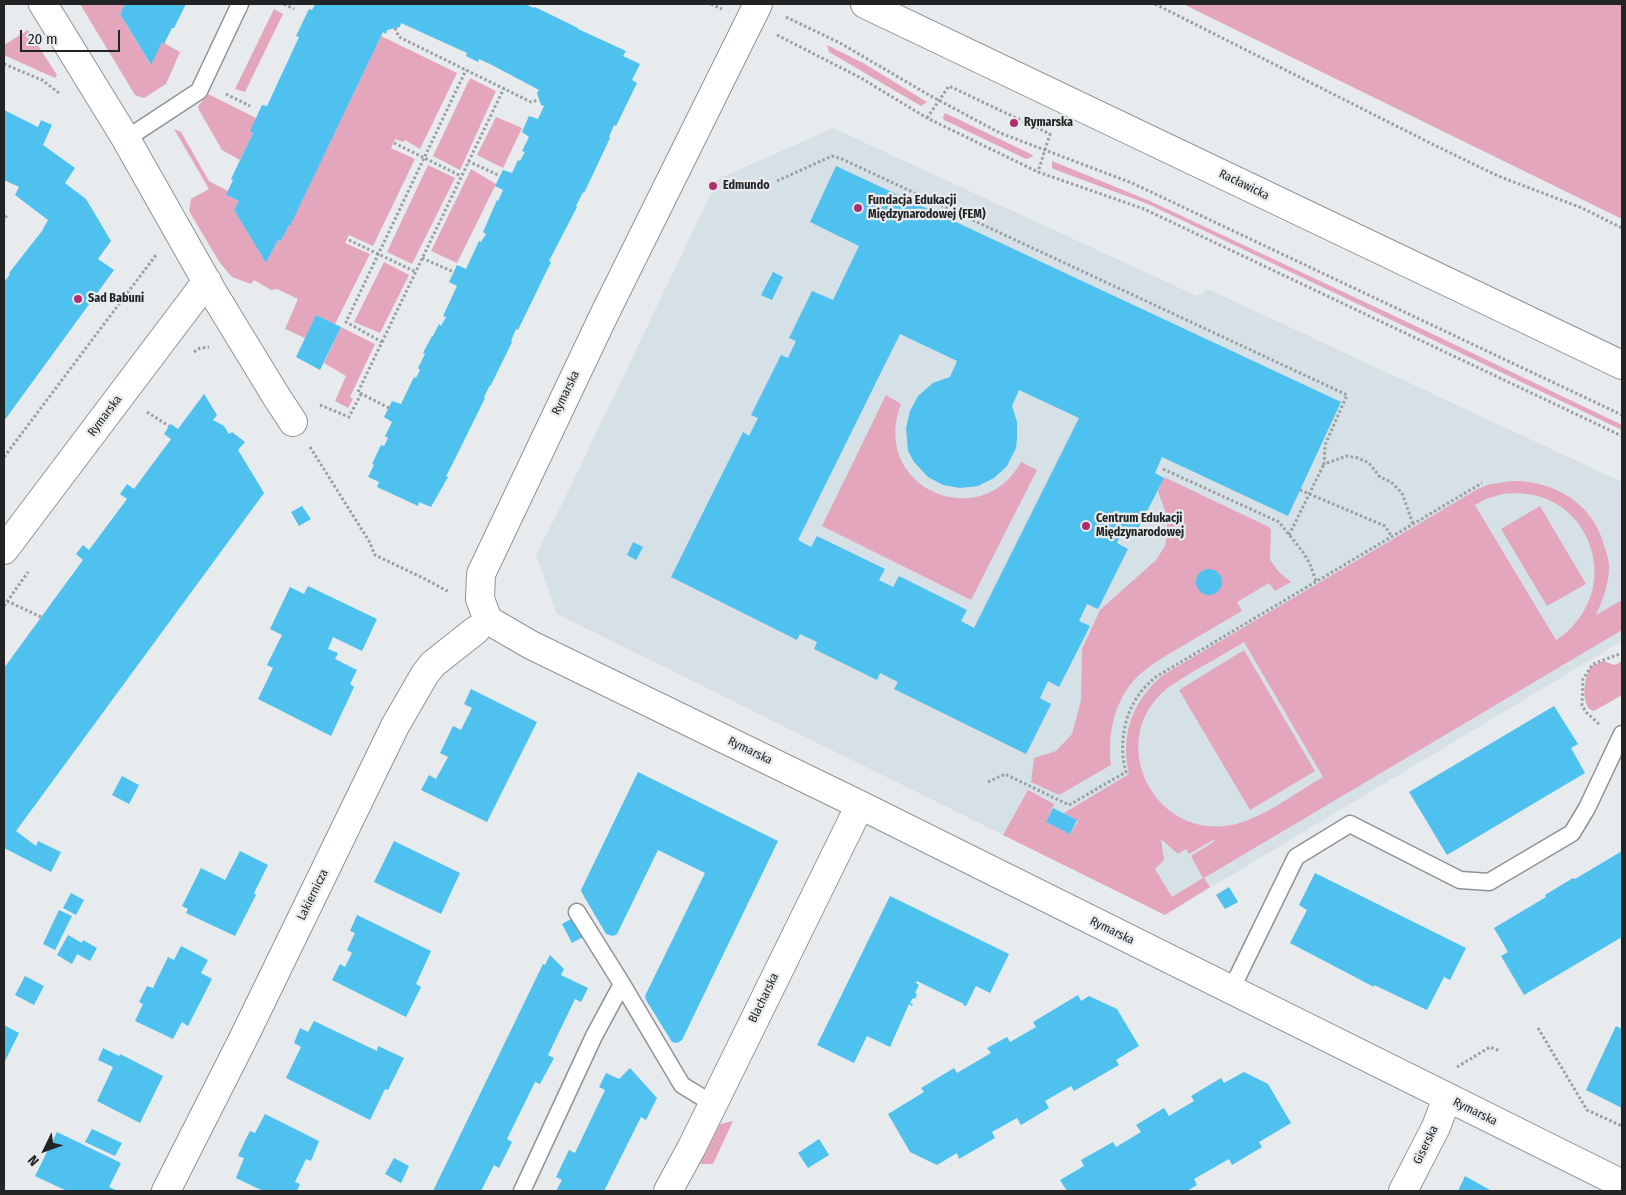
<!DOCTYPE html>
<meta charset="utf-8">
<style>
body{margin:0}
#map{position:relative;width:1626px;height:1195px;overflow:hidden;background:#e7ebed;font-family:"Fira Sans Condensed",sans-serif}
canvas{display:block}
.frame{position:absolute;inset:0;border:5px solid #222324;pointer-events:none}
.north{position:absolute;left:20px;top:1125px;width:50px;height:50px;-webkit-text-stroke:4px #e7ebed;paint-order:stroke;rotate:228deg;font-size:14px;font-weight:700;line-height:20px;text-align:center;color:#222324}
.north::after{content:'';display:block;margin:auto;width:18px;height:22px;background:#222324;clip-path:polygon(50% 0,100% 100%,50% 72%,0 100%)}
.scale{position:absolute;left:20px;top:30px;width:100px;height:22px;box-sizing:border-box;border:2px solid #222324;border-top:0;padding-left:6px;font-size:15px;line-height:18px;white-space:nowrap;color:#222324;-webkit-text-stroke:4px #e7ebed;paint-order:stroke}
</style>
<div id="map">
<canvas width="1626" height="1195"></canvas>
<div class="frame"></div>
<div class="north">N</div>
<div class="scale">20 m</div>
</div>
<script>
const g = document.querySelector('canvas').getContext('2d');
g.lineJoin = 'round';
function fill(path, color) { g.fillStyle = color; g.fill(path, 'evenodd'); }
function strokePath(path, color, width, dash) { g.strokeStyle = color; g.lineWidth = width; g.lineCap = dash ? 'butt' : 'round'; g.setLineDash(dash || []); g.stroke(path); }
function write(font, color, halo, rows, align = 'center') {
  g.font = font + ' "Fira Sans Condensed",sans-serif'; g.lineWidth = 4.5; g.setLineDash([]); g.textBaseline = 'middle'; g.strokeStyle = halo; g.fillStyle = color; for (const [text, x, y, turn = 0] of rows) {
    g.save(); g.translate(x, y); g.rotate((+turn || 0) * Math.PI / 180); g.textAlign = isNaN(turn) ? turn : align; if (halo) g.strokeText(text, 0, 0); g.fillText(text, 0, 0); g.restore();
  }
}
fill(new Path2D(`
 M833,128l364,168 11,-7 414,193v159l-457,274 -608,-301 -21,-59 29,-57 153,-319z`), '#d6e1e7');
fill(new Path2D(`
 M80,4l45,1 -5,9 30,50 12,-22 18,10 -14,32 -22,14 -9,-3z
 M1183,4h439v215z
 M274,9l9,5 -38,78 -10,-3z
 M28,30l29,45 -2,3 -51,-23v-10z
 M381,36l76,37 -37,76 -15,-9 -2,2 -8,-3 -4,9 24,11 -42,87 -24,-11 -4,8 25,11 -35,70 -19,-9 -11,23 -20,-9 13,-30 -21,-10 -6,1 -17,-10 -3,4 -19,-7 -12,-14 -31,-52 2,-12 18,-10 -35,-60 7,3 28,49 19,10 -2,4 13,6 -5,9 32,53 12,-23 3,1 8,-16h1z
 M827,45l38,19 62,38 -6,4 -92,-54z
 M470,78l26,13 -36,79 -27,-14z
 M208,94l48,24 -3,15 -13,27 -18,-10 -23,-40 -1,-4z
 M945,113l88,42 -1,2 -6,2 -82,-39 -1,-3z
 M496,117l26,11 -19,40 -26,-13z
 M1052,161l98,40 289,136 183,88v5l-474,-226 -92,-34 -4,-2z
 M428,165l27,13 -43,86 -25,-12z
 M471,169l25,15 -39,79 -26,-12z
 M384,262l25,13 -29,58 -26,-11z
 M341,327l34,17 -25,53 3,2 -5,9 -13,-7 11,-25 -22,-13z
 M886,395l15,9c-32,83 79,132 120,58l16,8 -66,130 -149,-74z
 M1164,477l105,50 2,3 -1,30 9,12 12,10 -16,9 -6,-8 -32,19 5,9c-19,11 -38,22 -56,33 -17,10 -34,19 -48,32 -23,22 -31,58 -27,89l-52,30 -28,-13 3,-24 22,-7 16,-17 9,-34 1,-51 18,-39 56,-50 9,-14 2,-9v-11l-2,-15 -7,-20z
 M1511,481c42,-1 82,22 93,64 2,6 4,12 5,19 1,18 -6,35 -13,51l26,-15v30l-418,248 6,9 -45,28 -162,-80 25,-45 26,14 -8,18 24,12 8,-13 -14,-8 65,-39c-9,-39 3,-73 34,-99l313,-185 11,-5zM1502,494c10,-1 21,-1 31,1 51,10 77,70 52,114 -7,12 -17,24 -29,31l-81,-135 11,-6zM1244,642l79,135c-28,16 -66,46 -98,49 -69,8 -114,-76 -68,-128 11,-12 24,-19 37,-27 17,-9 33,-19 50,-29zM1161,839l17,15 8,-5 3,5 24,-14 2,1 -24,15 12,22 -31,19 -17,-28 9,-9z
 M1540,506l46,78 -39,22 -46,-77z
 M1244,650l71,121 -65,39 -71,-120z
 M1603,661l12,4 7,-4v34l-28,16c-14,-2 -11,-36 -2,-45 3,-2 8,-3 11,-5z
 M733,1121l-20,43h-13l20,-40z`), '#e4a6bc');
fill(new Path2D(`
 M125,4h61l-12,24h-2l-8,16 -2,-2 -11,23 -31,-51z
 M315,4h210l9,4 1,-1 43,21v1l48,22 -3,5 17,8 -8,16 5,3 -21,43 -2,-1 -5,12 1,1 -26,55 -1,-1 -7,14 1,1 -28,54 2,1 -33,68 -2,-1 -5,12 1,1 -21,43h-1l-6,12 1,1 -33,67 -6,11 2,1 -17,30 -12,-5 -1,4 -41,-19 2,-5 -11,-5 6,-12 -2,-1 9,-19 3,1 4,-8 -3,-2 7,-14 -8,-5 8,-16 9,3 13,-27 2,1 4,-8 -2,-2 7,-14 -2,-1 9,-17h1l6,-12 2,2 5,-9 -3,-1 14,-30 -8,-4 8,-17 9,4 13,-28 2,1 5,-8 -3,-2 14,-32 1,1 5,-11 -8,-4 8,-16 9,3 6,-13 2,1 5,-9 -3,-1 7,-14 -7,-5 7,-16 9,3 6,-13 -3,-1 -4,-12 2,-3 -47,-25 -13,-6 -1,3 -12,-6 1,-3 -66,-30 -1,4 -13,3 -1,4 -3,-2 -93,194 -1,-1 -8,16 -3,-1 -12,23 -32,-53 5,-9 -13,-6 7,-15 -2,-1 22,-46 -3,-2 12,-26 5,1 32,-69 -3,-1 13,-27 3,1z
 M4,110l34,17 3,-7 11,5 -9,20 32,23 -10,15 21,16 25,42 -13,18 16,11 -110,151v-141h2l4,-6 -1,-1 33,-42 6,-11 -33,-25 4,-8 -15,-7z
 M836,166l505,236 -53,114 -126,-59 -7,16 9,5 -27,53 -12,-5 -8,17 11,6 -30,60 -11,-5 -8,17 11,5 -31,61 -11,-6 -8,17 11,6 -25,50 -132,-65 4,-7 -18,-9 -3,7 -63,-31 3,-7 -17,-8 -3,6 -126,-63 72,-145 6,4 9,-18 -7,-3 30,-60 7,3 8,-17 -7,-3 23,-47 21,9 26,-54 -49,-24zM900,334l57,27 -7,16 -17,6 -15,13 -8,15 -4,17 2,23 6,11 14,15 15,8 17,3 18,-2 16,-8 13,-12 9,-18 1,-9v-17l-5,-16 7,-16 60,28 -105,210 -13,-7 6,-11 -68,-34 -6,11 -14,-7 6,-11 -68,-33 -6,11 -13,-7z
 M773,272l10,5 -11,23 -11,-5z
 M316,315l25,12 -21,43 -24,-13z
 M204,394l13,21 -4,5 11,6 5,8 3,-2 13,10 -7,8 26,43 -248,338 20,15 2,-5 23,11 -10,20 -47,-24v-180l79,-108 -7,-6 7,-9 6,5 38,-51 -7,-5 7,-10 7,5 37,-50 -7,-5 5,-8 2,-2 7,5z
 M302,506l9,13 -12,7 -8,-14z
 M633,542l10,5 -7,13 -9,-5z
 M1196 582a13 13 0 1 1 26 0a13 13 0 1 1-26 0Z
 M308,586l69,33 -15,32 -29,-14 -5,12 10,4 -3,6 22,11 -7,14 4,3 -23,49 -73,-37 15,-31 -6,-3 15,-30 -12,-6 20,-42 14,7z
 M471,689l66,33 -50,100 -66,-32 8,-15 7,4 12,-22 -8,-4 13,-27 8,4 11,-22 -8,-4z
 M1554,706l24,38 -7,4 14,25 -138,82 -38,-63z
 M638,772l140,69 -96,199 -5,3 -5,-1 -26,-42 -1,-4 60,-123 -47,-23 -41,84 -4,2 -7,-2 -24,-41 -1,-3z
 M122,776l17,9 -10,19 -17,-9z
 M1053,808l24,12 -7,14 -24,-12z
 M394,841l66,32 -19,41 -67,-32z
 M240,851l28,14 -14,28 2,2 -21,41 -49,-23 2,-4 -6,-3 19,-38 24,12z
 M1622,851v86l-98,58 -23,-39 7,-4 -14,-24 52,-31 -1,-2 28,-17 2,1z
 M1315,873l151,75 -16,32 -6,-3 -17,33 -53,-25v2l-84,-44 17,-33 -8,-5z
 M1229,887l9,15 -13,7 -9,-14z
 M71,893l13,7 -8,15 -13,-7z
 M890,896l119,58 -19,39 -14,-7 -10,20 -3,-1 1,-1 -47,-23 -1,2 3,2 -4,8 2,1 -2,5 -2,-1 -3,5 3,1 -1,2 -3,-2 -19,43 -23,-11 -13,27 -37,-18z
 M59,910l13,6 -17,34 -12,-6z
 M357,915l74,36 -15,33 5,3 -15,30 -74,-37 8,-16 5,3 7,-14 -5,-3 8,-17 -5,-2z
 M573,918l10,19 -11,6 -10,-19z
 M68,935l14,8 1,-3 14,8 -7,13 -13,-7 -5,10 -15,-9z
 M181,946l27,14 -7,13 11,6 -24,47 -6,-4 -9,17 -38,-18 8,-17 -4,-2 8,-16 6,2 15,-31 6,3z
 M550,955l14,14 -3,6 27,13 -7,14 -6,-3 -27,56 6,3 -14,26 -5,-2 -28,57 5,3 -13,26 -5,-3 -13,26h-48l110,-227 2,1z
 M25,976l19,10 -10,19 -19,-10z
 M1078,995l3,6 8,-5 28,13 22,37 -23,14 3,5 -45,26 -3,-5 -26,15 4,7 -28,17 -4,-7 -25,14 3,6 -36,21 -2,-6 -20,12 -27,-13 -22,-38 36,-22 -3,-4 33,-20 3,5 34,-20 -4,-5 20,-11 3,5 26,-15 -3,-5z
 M314,1021l63,30 1,-5 26,12 -16,32 -3,-1 -15,31 -84,-42 15,-31 -7,-4 6,-15 8,4z
 M4,1025l15,8 -15,30z
 M1616,1026l6,3v79l-36,-18z
 M103,1048l16,8 1,-2 43,22 -23,47 -43,-22 16,-34 -15,-7z
 M630,1068l27,30 -11,22 -5,-3 -37,74h-48l6,-11 -6,-3 13,-27 6,3 30,-63 -6,-3 7,-14 13,6z
 M1244,1072l24,12 23,39 -32,19 3,5 -30,18 -3,-6 -35,20 3,6 -10,6h-120l-7,-11 24,-14 -3,-6 32,-18 3,5 25,-15 -5,-7 28,-17 5,8 25,-15 -3,-5 30,-18 3,5z
 M265,1114l54,27 -8,20 -5,-2 -11,23 5,2 -3,7h-34l-27,-13 8,-20 -6,-2 7,-15 5,-10 5,2z
 M92,1129l30,14 -7,13 -30,-14z
 M57,1132l64,31 -12,24 9,4h-51l-32,-15z
 M819,1139l10,16 -21,13 -10,-15z
 M394,1158l15,8 -8,17 -16,-9z
 M1465,1176l25,14 -1,1h-31z`), '#4ec1ee');
const lane = new Path2D(`
 M126,139l73,-48 41,-87
 M577,912l45,72 60,101 31,19
 M1231,990l65,-133 54,-33 110,56 29,2 83,-49 15,-25 35,-74
 M522,1191l72,-155 28,-52`);
const street = new Path2D(`
 M43,4l83,135 86,152 64,105 17,26
 M758,4l-153,309 -124,261 -1,25 8,21 43,25 329,160 762,379
 M4,550l203,-269
 M166,1191l77,-152 152,-313 30,-52 8,-10 43,-34
 M668,1191l24,-44 168,-342
 M1403,1191l33,-64 11,-29`);
const secondary = new Path2D(`
 M865,4l757,361`);
strokePath(lane, '#909395', 19);
strokePath(street, '#909395', 30);
strokePath(secondary, '#909395', 30);
strokePath(new Path2D(`
 M284,4l10,5
 M711,4l11,5
 M1155,4l273,138 70,34 84,32 40,20
 M786,17l54,26 89,52 71,38 132,50 490,232
 M395,28l4,9 132,65 8,-2
 M777,35l84,43 66,40 111,54 106,37 478,227
 M4,64l38,16 17,13
 M226,94l24,12
 M927,118l22,-32 101,48 -12,38
 M394,143l67,33
 M468,161l32,15
 M777,181l55,-25 10,3 503,235 2,1 -22,50 -1,19 23,-8 11,2 11,5 11,14 11,5 11,11 11,31
 M4,216l2,1 -2,3
 M349,240l67,32
 M422,258l32,14
 M382,342l122,-254
 M194,352l6,-4 9,-1
 M320,405l29,12 12,-23
 M389,408l-31,-16 24,-50 -36,-20 120,-252
 M147,412l22,14
 M310,447l59,94 6,14 50,24 24,13
 M4,457l152,-202
 M1163,469l116,53 24,30 7,12 6,17
 M1300,490l85,36 7,11
 M1289,535l35,-71
 M7,601l34,16
 M4,606l24,-34
 M1599,724l-13,-12 -4,-7 1,-26 10,-15 29,-11
 M988,782l17,-8 64,31 57,-33c-7,-24 -3,-55 12,-76 4,-7 11,-12 16,-18l328,-195
 M1538,1028l49,82 35,16
 M1457,1067l33,-20 10,4`), '#9b9ea0', 3, [2.5, 2.5]);
strokePath(lane, '#fff', 16);
strokePath(street, '#fff', 28);
strokePath(secondary, '#fff', 28);
for (const [x, y, r, color] of [
 [1014,123,5,"#b22b6d"],
 [713,186,5,"#b22b6d"],
 [858,208,5,"#b22b6d"],
 [78,299,5,"#b22b6d"],
 [1086,526,5,"#b22b6d"]
]) { const dot = new Path2D(); dot.arc(x, y, r, 0, 2 * Math.PI); g.fillStyle = color; g.fill(dot); strokePath(dot, '#e7ebed', 2); }
write('bold 12px', '#222324', '#e7ebed', [
 ["Rymarska",1024,123],
 ["Edmundo",723,186],
 ["Fundacja Edukacji",868,201],
 ["Międzynarodowej (FEM)",868,215],
 ["Sad Babuni",88,299],
 ["Centrum Edukacji",1096,519],
 ["Międzynarodowej",1096,533]
], 'left');
write('12px', '#222324', '#e7ebed', [
 ["Racławicka",1244,185,26],
 ["Rymarska",566,393,-64],
 ["Rymarska",105,416,-53],
 ["Rymarska",750,751,26],
 ["Lakiernicza",313,895,-64],
 ["Rymarska",1112,931,26],
 ["Blacharska",764,998,-64],
 ["Rymarska",1475,1112,26],
 ["Giserska",1426,1145,-64]
]);
</script>
